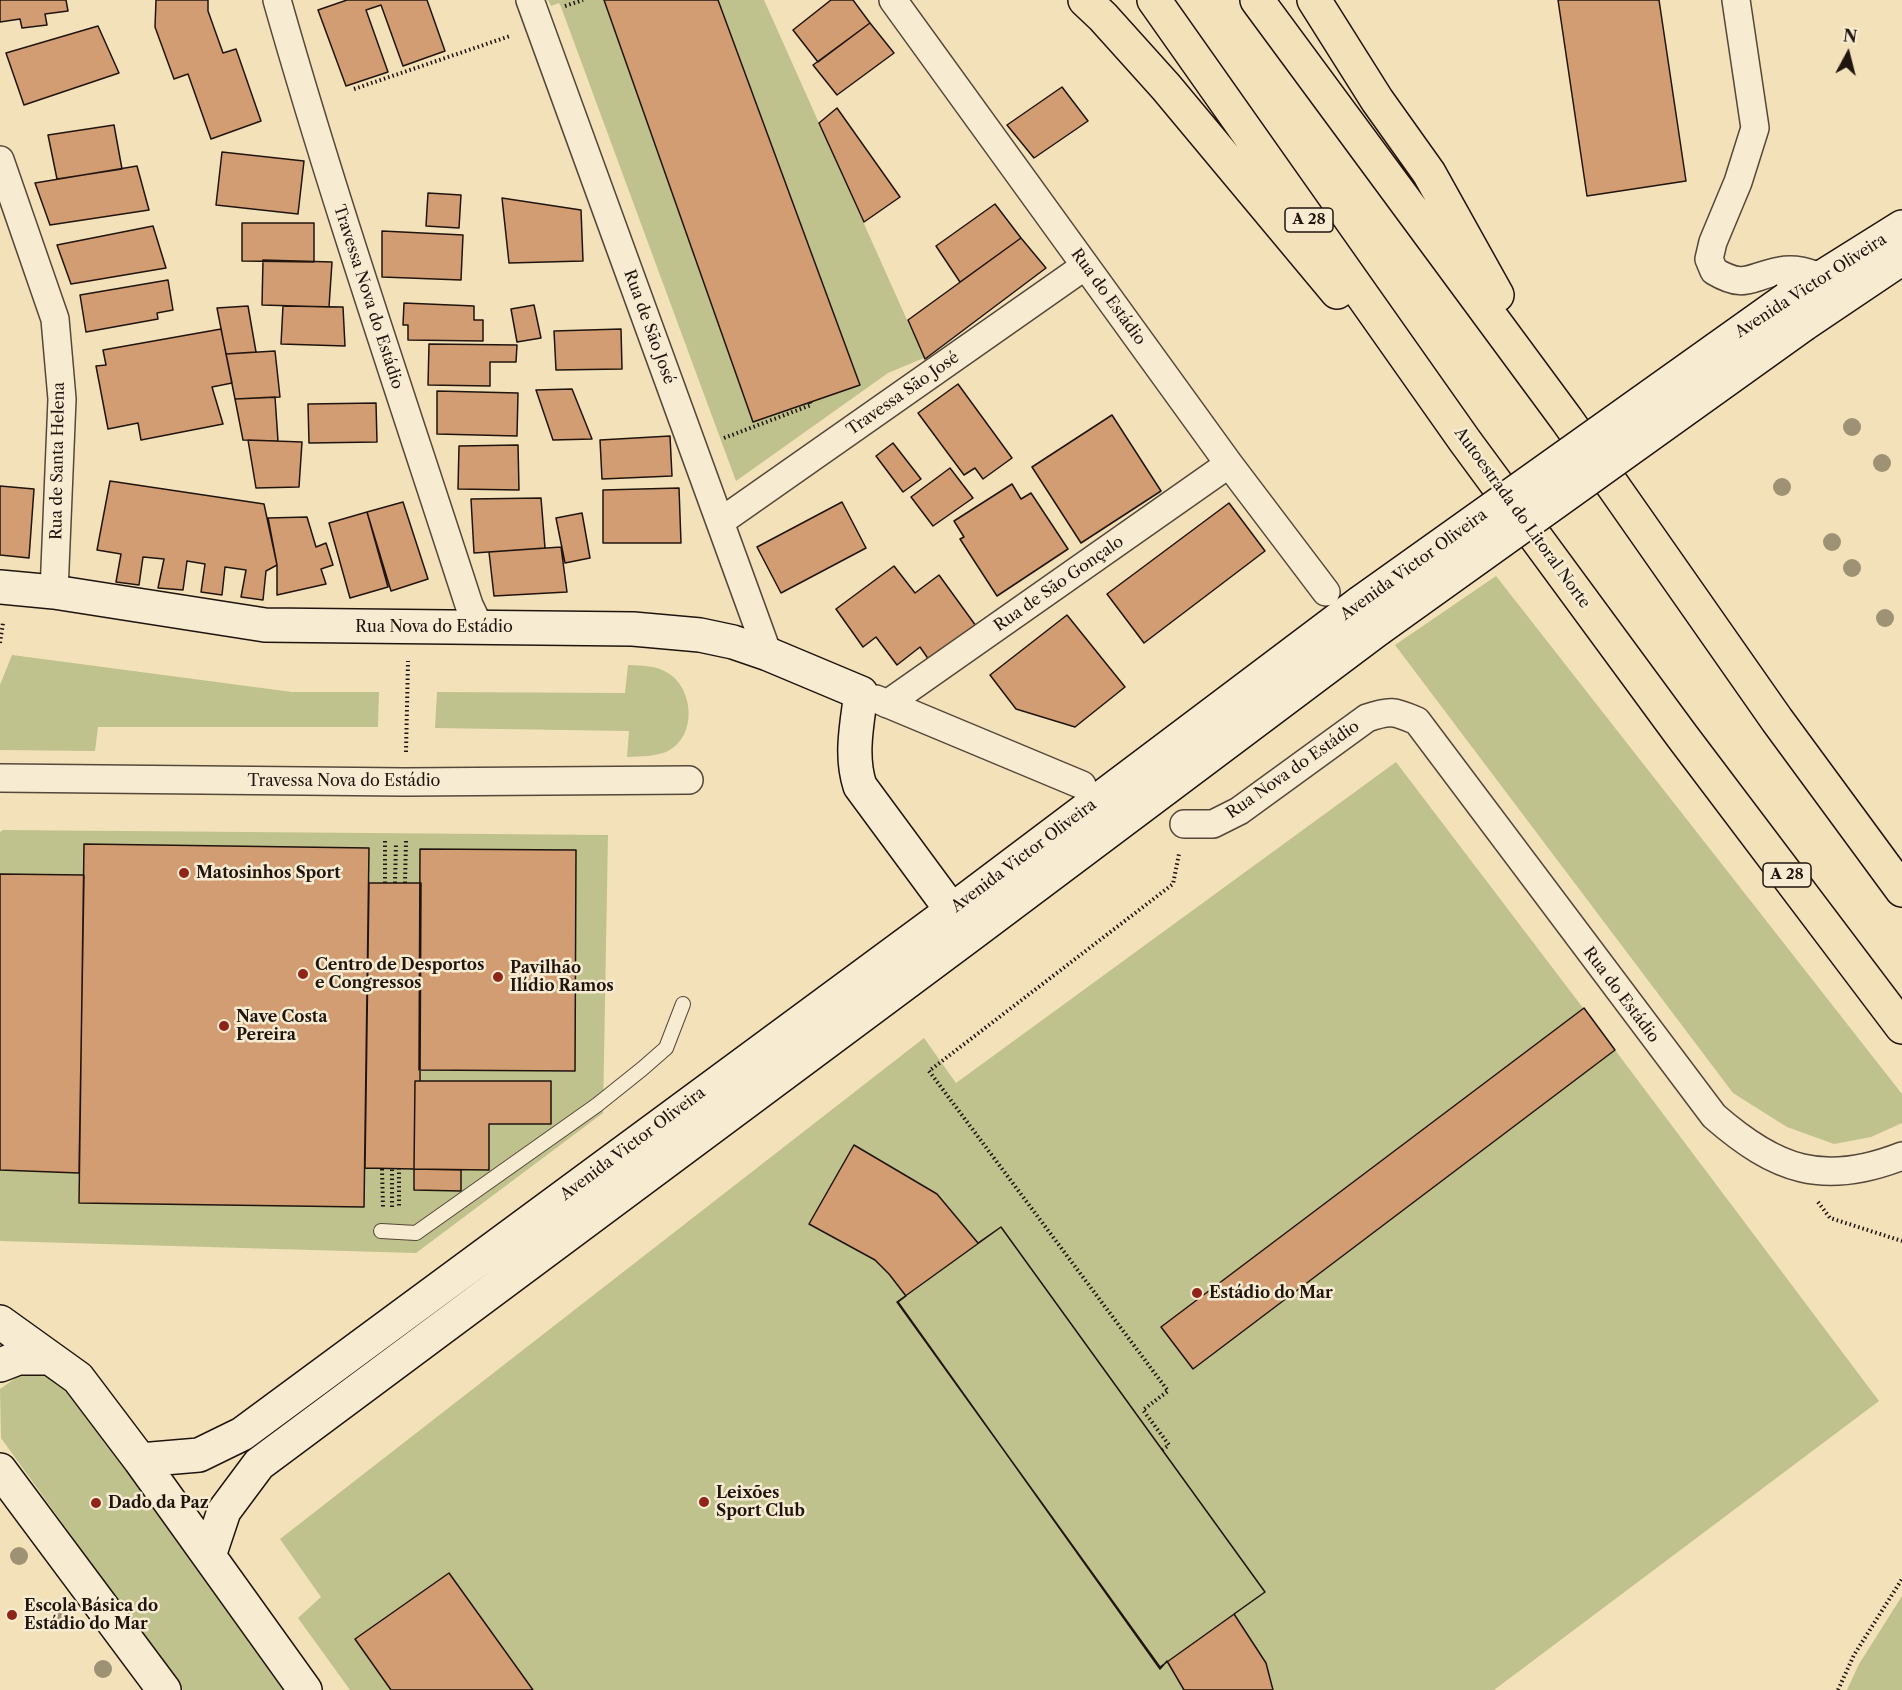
<!DOCTYPE html>
<meta charset="utf-8">
<style>
body{margin:0}
#map{position:relative;width:1902px;height:1690px;overflow:hidden;background:#f3e1b9;font-family:"Libre Caslon Text",serif}
canvas{display:block}
.north{position:absolute;left:1818px;top:24px;width:60px;height:60px;-webkit-text-stroke:4px #f7ecd2;paint-order:stroke;rotate:7deg;font-size:16px;font-weight:700;line-height:24px;text-align:center;color:#20140f}
.north::after{content:'';display:block;margin:auto;width:21px;height:27px;background:#20140f;clip-path:polygon(50% 0,100% 100%,50% 72%,0 100%)}
</style>
<div id="map">
<canvas width="1902" height="1690"></canvas>
<div class="north">N</div>
</div>
<script>
const g = document.querySelector('canvas').getContext('2d');
g.lineJoin = 'round';
function fill(path, color) { g.fillStyle = color; g.fill(path, 'evenodd'); }
function strokePath(path, color, width, dash) { g.strokeStyle = color; g.lineWidth = width; g.lineCap = dash ? 'butt' : 'round'; g.setLineDash(dash || []); g.stroke(path); }
function write(font, color, halo, rows, align = 'center') {
  g.font = font + ' "Libre Caslon Text",serif'; g.lineWidth = 5; g.setLineDash([]); g.textBaseline = 'middle'; g.strokeStyle = halo; g.fillStyle = color; for (const [text, x, y, turn = 0] of rows) {
    g.save(); g.translate(x, y); g.rotate((+turn || 0) * Math.PI / 180); g.textAlign = isNaN(turn) ? turn : align; if (halo) g.strokeText(text, 0, 0); g.fillText(text, 0, 0); g.restore();
  }
}
fill(new Path2D(`
 M548,0h56l149,422 107,-38 -142,-384h46l160,358 -36,15 -152,108 -175,-474 -2,-4 -8,3z
 M1496,576l406,518v29l-31,14 -37,7 -47,-17 -54,-34 -338,-448z
 M12,655l280,37h87l-1,35h-280l-3,24 -95,-1v-65z
 M628,665c14,1 28,0 40,8 26,16 29,63 0,78 -13,6 -27,5 -41,6l2,-26 -194,-3 2,-36 188,1z
 M1396,762l219,288 264,351 -385,289h-1144l-52,-72 23,-21 -41,-58 644,-501 32,45z
 M3,830l605,5 -5,278 -187,140 -416,-12v-409z
 M37,1371l17,6 16,15 217,298h-104l-182,-252 -1,-49 20,-14z
 M1902,1596v94h-55l12,-26z`), '#bfc28c');
const building = new Path2D(`
 M0,0h66l2,11 -23,3 2,11 -25,3 -2,-9 -20,3z
 M156,0h52v11l15,42 13,-4 25,72 -50,18 -23,-65 -14,5 -19,-52z
 M347,0h80l18,51 -42,15 -22,-61 -15,5 22,62 -42,14 -28,-76z
 M604,0h114l142,385 -107,37z
 M831,0h22l17,23 -52,39 -25,-32z
 M1558,0h101l27,181 -99,15z
 M870,23l24,30 -57,42 -24,-30z
 M98,26l21,47 -95,32 -18,-52z
 M1062,87l26,34 -54,37 -27,-33z
 M837,108l63,89 -36,25 -45,-99z
 M114,125l8,44 -65,10 -9,-44z
 M222,152l82,9 -6,53 -82,-9z
 M137,166l12,44 -99,15 -15,-42z
 M428,193l33,2 -2,33 -33,-2z
 M502,198l79,12 2,51 -74,2z
 M995,204l26,34 -61,44 -24,-36z
 M242,223h72v39l-72,-1z
 M153,226l13,42 -95,16 -14,-39z
 M382,231l81,4 -2,45 -79,-3z
 M1021,238l25,30 -121,91 -17,-39z
 M263,260l69,2 -3,45 -67,-2z
 M168,280l5,30 -16,3 1,6 -72,13 -6,-37z
 M404,303l70,3v14h9v21l-75,-1v-15h-5z
 M534,305l7,33 -24,4 -6,-33z
 M248,306l8,46 -30,2 -9,-46z
 M283,306l60,1 2,39 -64,-2z
 M221,329l11,54 -20,4 11,37 -82,16 -3,-17 -30,6 -12,-63 10,-1 -3,-15z
 M621,329l1,40 -66,1 -2,-39z
 M429,344l88,1 -1,17h-26v24l-62,-1z
 M275,351l5,46 -45,2 -9,-45z
 M958,384l54,74 -29,21 -8,-11 -11,7 -46,-62z
 M572,389l20,50 -39,1 -17,-50z
 M437,391l81,2 -1,43 -80,-2z
 M275,397l3,44 -35,-1 -8,-41z
 M376,403l1,39 -68,1 -1,-39z
 M1112,415l49,76 -80,52 -49,-76z
 M670,436l2,40 -70,3 -2,-39z
 M248,440l54,2 -3,45 -43,1z
 M893,443l28,36 -18,13 -27,-36z
 M518,445l1,45 -61,-1 1,-43z
 M950,468l23,30 -40,28 -22,-29z
 M110,481l154,23 13,61 -11,6 -3,29 -22,-3 5,-27 -21,-3 -3,28 -21,-3 4,-28 -18,-3 -4,29 -25,-2 6,-29 -21,-2 -4,28 -23,-3 5,-28 -24,-4z
 M1012,484l9,15 10,-6 37,56 -71,47 -37,-57 4,-2 -10,-16z
 M0,486l34,3 -5,69 -29,-3z
 M679,488l2,55h-78v-53z
 M541,498l4,50 -71,5 -3,-54z
 M403,502l25,77 -37,12 -24,-79z
 M842,502l24,46 -85,45 -24,-46z
 M1229,503l36,48 -121,92 -37,-49z
 M367,512l21,75 -38,11 -21,-75z
 M582,513l8,45 -25,5 -9,-45z
 M307,517l9,30 10,-4 7,22 -12,4 5,15 -49,11v-30l-9,-47z
 M561,547l6,45 -73,4 -5,-44z
 M894,566l21,27 24,-18 37,51 -47,34 -9,-13 -23,18 -21,-28 -13,10 -27,-38z
 M1067,615l58,72 -50,40 -59,-18 -26,-34z
 M84,844l285,4 -5,359 -285,-4z
 M420,849l156,1 -1,221 -156,-1z
 M0,874l84,1 -5,298 -79,-3z
 M369,883h52l-1,198h-5l-1,88 -49,-1z
 M1584,1008l31,42 -422,319 -32,-42z
 M415,1081h136v43h-62v46l-75,-1z
 M854,1145l83,49 41,49 23,-16 264,365 -31,22 32,49 7,27h-89l-17,-29 -7,8 -262,-367 8,-6 -17,-22 -14,-14 -66,-36z
 M414,1169l47,1v21l-47,-1z
 M1001,1227l264,365 -105,75 -263,-365z
 M449,1573l84,117h-142l-36,-51z`);
fill(building, '#d29d72');
strokePath(building, '#20140f', 1.5);
const lane = new Path2D(`
 M381,1231l35,2 181,-128 45,-36 24,-21 17,-44`);
const street = new Path2D(`
 M277,0c58,204 127,404 192,605l10,21
 M530,0l238,654
 M893,0l336,464 97,128
 M1736,0l19,128 -17,54 -25,60 -4,17 5,12c32,19 36,5 66,0 15,-3 27,1 41,6
 M0,160l55,159 7,80 -8,193
 M720,522l365,-256
 M876,699l206,86
 M887,704l342,-240
 M0,778l405,4 284,-2
 M1184,824h29l26,-13 128,-93c23,-8 27,-7 50,3l297,395c62,54 109,71 188,40`);
const secondary = new Path2D(`
 M1787,299l115,-72
 M1804,324l98,-66
 M0,587l54,5 211,33 368,4 67,6 33,7 35,12 93,39c-4,31 -11,63 -1,93l104,141
 M0,1322l78,56 62,82 165,230
 M0,1365l18,-7h32
 M140,1460l59,-5 43,-21 709,-523 409,-308
 M0,1470l164,220
 M209,1556l15,-45 35,-47 711,-529 408,-306`);
const highway = new Path2D(`
 M1085,0l18,17 63,70 171,205
 M1154,0l311,441 217,295 220,291
 M1257,0l310,420 210,300 125,170
 M1314,0l63,100 52,73 68,122`);
strokePath(lane, '#55473a', 16);
strokePath(street, '#55473a', 30);
strokePath(secondary, '#20140f', 36);
strokePath(highway, '#20140f', 36);
strokePath(new Path2D(`
 M565,6l18,-6
 M354,89l156,-53
 M724,438l87,-33 -1,-3
 M0,643l3,-20
 M406,752l2,-91
 M385,883v-42
 M395,883l1,-40
 M405,883l1,-42
 M399,1168v39
 M382,1169l1,38
 M1818,1202l12,16 72,23
 M392,1207v-38
 M1162,1450l7,-5 -26,-35 25,-19 -239,-320 244,-187 6,-30
 M1838,1690l16,-35 48,-76`), '#20140f', 4, [1.5, 3]);
strokePath(lane, '#f7ecd2', 14);
strokePath(street, '#f7ecd2', 27);
strokePath(secondary, '#f7ecd2', 33);
strokePath(highway, '#f3e1b9', 33);
const secondaryBridge = new Path2D(`
 M1360,603l427,-304
 M1378,629l426,-305`);
strokePath(secondaryBridge, '#20140f', 36, []);
strokePath(secondaryBridge, '#f7ecd2', 33);
g.fillStyle = '#9e9274';
for (const [x, y] of [
 [1852,427],
 [1882,463],
 [1782,487],
 [1832,542],
 [1852,568],
 [1885,618],
 [19,1556],
 [61,1613],
 [103,1669]
]) { g.beginPath(); g.arc(x, y, 9, 0, 2 * Math.PI); g.fill(); }
for (const [x, y, r, color] of [
 [184,873,6,"#8f2418"],
 [303,974,6,"#8f2418"],
 [498,977,6,"#8f2418"],
 [224,1026,6,"#8f2418"],
 [1197,1293,6,"#8f2418"],
 [704,1502,6,"#8f2418"],
 [96,1503,6,"#8f2418"],
 [12,1615,6,"#8f2418"]
]) { const dot = new Path2D(); dot.arc(x, y, r, 0, 2 * Math.PI); g.fillStyle = color; g.fill(dot); strokePath(dot, '#f7ecd2', 2); }
for (const [x, y, w] of [
 [1309,220,48],
 [1787,875,48]
]) { const box = new Path2D(); box.roundRect(x - w / 2, y - 12, w, 24, 4.5); g.fillStyle = '#f7ecd2'; g.fill(box); strokePath(box, '#20140f', 1.5); }
write('bold 15px', '#20140f', null, [
 ["A 28",1309,220],
 ["A 28",1787,875]
]);
write('16px', '#20140f', '#f7ecd2', [
 ["Avenida Victor Oliveira",1811,286,-33],
 ["Travessa Nova do Estádio",368,297,72],
 ["Rua do Estádio",1108,297,54],
 ["Rua de São José",649,327,70],
 ["Travessa São José",903,394,-35],
 ["Rua de Santa Helena",58,461,-89],
 ["Autoestrada do Litoral Norte",1522,518,54],
 ["Avenida Victor Oliveira",1414,565,-36],
 ["Rua de São Gonçalo",1059,584,-35],
 ["Rua Nova do Estádio",434,627],
 ["Rua Nova do Estádio",1293,770,-35],
 ["Travessa Nova do Estádio",344,781],
 ["Avenida Victor Oliveira",1024,856,-37],
 ["Rua do Estádio",1621,995,53],
 ["Avenida Victor Oliveira",633,1144,-37]
]);
write('bold 16px', '#20140f', '#f7ecd2', [
 ["Matosinhos Sport",196,873],
 ["Centro de Desportos",315,965],
 ["e Congressos",315,983],
 ["Pavilhão",510,968],
 ["Ilídio Ramos",510,986],
 ["Nave Costa",236,1017],
 ["Pereira",236,1035],
 ["Estádio do Mar",1209,1293],
 ["Leixões",716,1493],
 ["Sport Club",716,1511],
 ["Dado da Paz",108,1503],
 ["Escola Básica do",24,1606],
 ["Estádio do Mar",24,1624]
], 'left');
</script>
